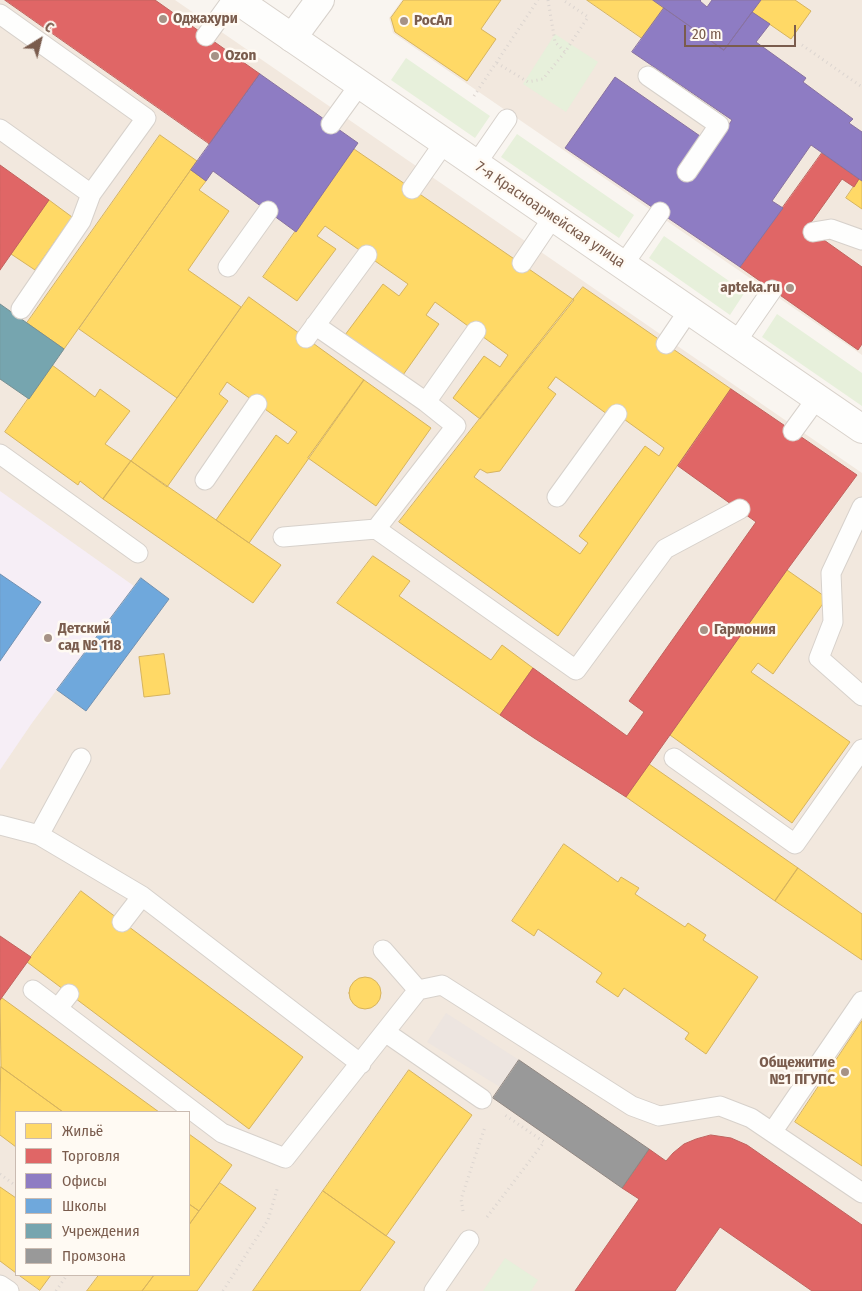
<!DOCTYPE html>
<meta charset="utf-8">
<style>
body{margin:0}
#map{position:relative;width:862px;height:1291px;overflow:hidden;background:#f9f5f0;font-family:"Fira Sans Condensed",sans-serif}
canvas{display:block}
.legend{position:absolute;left:15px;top:1111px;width:175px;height:165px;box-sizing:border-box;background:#fffaf3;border:1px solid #cabbb1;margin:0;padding:6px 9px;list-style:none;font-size:15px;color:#7a5c4d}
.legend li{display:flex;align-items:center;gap:10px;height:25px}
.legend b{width:25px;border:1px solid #cabbb1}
.north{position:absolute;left:15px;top:15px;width:50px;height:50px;-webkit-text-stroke:4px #fffaf3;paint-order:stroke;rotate:36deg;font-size:14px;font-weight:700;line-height:20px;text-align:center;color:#7a5c4d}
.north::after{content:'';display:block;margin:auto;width:18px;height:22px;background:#7a5c4d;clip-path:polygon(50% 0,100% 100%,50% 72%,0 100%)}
.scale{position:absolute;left:684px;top:25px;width:112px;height:22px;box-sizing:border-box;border:2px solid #7a5c4d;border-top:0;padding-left:6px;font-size:15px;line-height:18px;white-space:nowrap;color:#7a5c4d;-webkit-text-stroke:4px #fffaf3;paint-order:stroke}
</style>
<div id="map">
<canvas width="862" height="1291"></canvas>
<ul class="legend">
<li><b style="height:14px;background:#ffd966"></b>Жильё</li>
<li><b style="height:14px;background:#e06666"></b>Торговля</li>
<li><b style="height:14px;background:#8e7cc3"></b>Офисы</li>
<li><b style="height:14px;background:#6fa8dc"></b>Школы</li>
<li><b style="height:14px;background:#76a5af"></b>Учреждения</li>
<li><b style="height:14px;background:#999"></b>Промзона</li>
</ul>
<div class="north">С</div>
<div class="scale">20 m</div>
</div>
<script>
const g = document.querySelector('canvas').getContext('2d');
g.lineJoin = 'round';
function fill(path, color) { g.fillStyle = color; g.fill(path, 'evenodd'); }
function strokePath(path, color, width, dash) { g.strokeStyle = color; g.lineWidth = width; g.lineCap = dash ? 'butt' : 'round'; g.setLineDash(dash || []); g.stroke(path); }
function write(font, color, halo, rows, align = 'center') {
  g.font = font + ' "Fira Sans Condensed",sans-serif'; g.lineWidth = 5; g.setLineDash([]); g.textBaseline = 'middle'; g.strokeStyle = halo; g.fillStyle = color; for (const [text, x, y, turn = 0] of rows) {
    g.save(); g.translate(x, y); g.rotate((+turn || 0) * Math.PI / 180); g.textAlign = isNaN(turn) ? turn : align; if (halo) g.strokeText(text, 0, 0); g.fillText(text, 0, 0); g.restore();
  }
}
fill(new Path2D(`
 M0,0h175l687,473v818h-862zM16,1112h173v163h-173z
 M402,0h460v355l-469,-322 -4,-15z`), '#f2e8de');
fill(new Path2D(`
 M446,1013l73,47 -19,27 -73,-45z`), '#ede5e0');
fill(new Path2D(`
 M0,491l134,95 -102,137 -32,47z`), '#f6eef6');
fill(new Path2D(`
 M555,34l43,28 -32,50 -43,-28z
 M406,58l84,58 -15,22 -84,-58z
 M517,134l117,81 -15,23 -118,-81z
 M664,236l81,56 -15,23 -81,-57z
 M777,314l85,59v33l-100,-69z
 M505,1258l33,22 -7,11h-48z`), '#e7f0db');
const homes = new Path2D(`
 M404,0h97l-20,29 15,10 -29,42 -72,-49 -4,-14z
 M587,0h66l11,8 -22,30z
 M761,0h34l16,11 -20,28 -39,-27z
 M160,135l37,26 -133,188 -37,-26z
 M354,149l220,151 -94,119 -27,-21 31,-42 16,11 8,-12 -73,-53 -9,13 13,9 -36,51 -58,-40 38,-51 16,12 9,-12 -83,-58 -8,10 19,13 -39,52 -34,-24z
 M191,170l15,11 -7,9 30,21 -41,59 53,37 -64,91 -98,-69z
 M859,179l3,2v28l-16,-11z
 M49,200l23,17 -37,53 -24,-16z
 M583,287l148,102 -173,247 -159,-114zM556,377l51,37 3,-5 54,39 -5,8 -14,-10 -66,90 9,7 -8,11 -106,-77 6,-8 7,4 13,-2 56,-77 -8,-6z
 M249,297l115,83 -115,163 -33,-23 60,-85 12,9 9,-12 -70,-50 -8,12 9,7 -61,86 -36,-26 46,-63z
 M52,365l43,32 5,-8 30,22 -25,33 26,17 -28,38 -23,-18 -2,4 -73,-53z
 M364,380l67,48 -55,78 -68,-48z
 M131,461l150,104 -28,38 -150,-104z
 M373,556l37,25 -11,15 92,64 11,-15 31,23 -33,47 -163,-112z
 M787,570l40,28 -54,76 -15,-11 -7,9 99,70 -58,81 -122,-88z
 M164,654l6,40 -26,3 -5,-40z
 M649,764l149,104 -23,33 -149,-104z
 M564,844l54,38 3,-5 18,11 -4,6 50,33 3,-4 18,12 -3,5 55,37 -52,77 -21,-15 4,-6 -65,-45 -6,9 -22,-15 6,-9 -64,-44 -4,7 -22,-15z
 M798,868l64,46v46l-87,-59z
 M81,891l222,166 -54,72 -222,-167z
 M349 993a16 16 0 1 1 32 0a16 16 0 1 1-32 0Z
 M2,998l157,114h-96l-62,-45 -1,-67z
 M862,1021v145l-67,-44z
 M1,1067l62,45h-47v35l-16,-12z
 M409,1070l63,45 -86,121 -63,-45z
 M189,1134l43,31 -33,46 -10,-7z
 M220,1183l36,25 -59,83h-55l12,-16h35v-50z
 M0,1187l16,11v75l-16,-12z
 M323,1191l72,51 -35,49h-107z
 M189,1204l10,7 -10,14z
 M19,1275h32l-11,15z
 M99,1275h55l-12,16h-55z`);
fill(homes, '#ffd966');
strokePath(homes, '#d7b45e', 1);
const shops = new Path2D(`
 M5,0h150l105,74 -50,70z
 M822,153l37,26 -5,8 -12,-8 -35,49 55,39v77l-4,6 -118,-83z
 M0,165l49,35 -49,70z
 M731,389l126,86 -70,95 -161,227 -92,-59 -34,-23 33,-47 94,68 17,-24 -15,-11 127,-179 -78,-56z
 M0,936l31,21 -31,43z
 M711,1135l20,3 16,7 115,80v66h-50l-92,-64 -45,64h-100l64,-92 -17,-11 27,-39 17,12 7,-8 11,-9 12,-5z`);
fill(shops, '#e06666');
strokePath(shops, '#c1635e', 1);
const offices = new Path2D(`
 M653,0h48l-1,1 7,6 5,-7h49l-37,50z
 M664,8l60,42 28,-38 18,12 -14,18 50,36 -3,4 50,37 -4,4 13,9v49l-51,-36 -39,56 11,7 -43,59 -175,-119 50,-71 85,59 -21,30 14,10 39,-56 -100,-68z
 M260,74l98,69 -62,89 -83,-61 -7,10 -15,-11z`);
fill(offices, '#8e7cc3');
strokePath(offices, '#8872a0', 1);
const schools = new Path2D(`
 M0,574l41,28 -41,59z
 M141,578l28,21 -83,112 -29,-21z`);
fill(schools, '#6fa8dc');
strokePath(schools, '#7291b1', 1);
const public = new Path2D(`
 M0,304l64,45 -35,50 -29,-20z`);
fill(public, '#76a5af');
strokePath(public, '#778f92', 1);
const industry = new Path2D(`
 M519,1060l130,89 -27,39 -129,-90z`);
fill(industry, '#999');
strokePath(industry, '#908782', 1);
const lane = new Path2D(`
 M0,14l146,104 -55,76 -91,-65
 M206,36l26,-36
 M648,76l71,49 -32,47
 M331,124l29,-40
 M476,164l31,-45
 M412,189l32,-46
 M813,232l18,-3 31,11
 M522,263l31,-46
 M623,265l37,-53
 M228,267l40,-56
 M21,309l60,-88 10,-27
 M315,325l111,77
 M306,338l61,-83
 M736,342l36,-52
 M666,344l23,-34
 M793,431l24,-33
 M0,454l138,99
 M205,480l52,-76
 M557,497l60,-83
 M862,507l-31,66 2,49 -14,36 43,38
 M376,529l200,141 89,-121 75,-40
 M283,537l93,-8 80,-103 -30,-24 50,-71
 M674,758l121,86 67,-95
 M0,825l39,10 103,61 219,168
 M39,835l42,-77
 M122,922l20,-26
 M383,950l35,40
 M33,990l189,143 63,25 133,-168 24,-5 190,121 27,10 61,-10 31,12 111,75
 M58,1008l11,-14
 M385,1032l97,67
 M773,1131l89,-130
 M0,1285l9,6
 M434,1291l35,-51`);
const street = new Path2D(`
 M292,38l28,-38`);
const secondary = new Path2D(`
 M237,0l625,429`);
strokePath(lane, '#d7d1cb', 21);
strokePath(street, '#d7d1cb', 30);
strokePath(secondary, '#d9d2cb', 30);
strokePath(new Path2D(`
 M548,0l7,42 10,10
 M802,45l60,42
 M497,63l31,19 15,-3 22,-27 23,-35 -25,-17
 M474,96l64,-96
 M0,1174l16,12
 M463,1211l-2,-12 24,-72
 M487,1217l57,-75 -39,-27
 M56,1291l11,-16
 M223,1291l45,-71 10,-34`), '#dcd5d0', 3, [1, 4]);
strokePath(lane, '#fefefd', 19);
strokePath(street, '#fefefd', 28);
strokePath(secondary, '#fefefd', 28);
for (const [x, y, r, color] of [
 [163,19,5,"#a69286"],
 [404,21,5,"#a69286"],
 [215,56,5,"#a69286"],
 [790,288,5,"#a69286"],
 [704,630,5,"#a69286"],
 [48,638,5,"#a69286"],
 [845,1072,5,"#a69286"]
]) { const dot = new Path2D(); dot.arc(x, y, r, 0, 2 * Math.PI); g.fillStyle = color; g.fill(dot); strokePath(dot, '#fffaf3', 2); }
write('bold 15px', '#7a5c4d', '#fffaf3', [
 ["Оджахури",173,19],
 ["РосАл",414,21],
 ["Ozon",225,56],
 ["apteka.ru",780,288,"right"],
 ["Детский",58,629],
 ["сад № 118",58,646],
 ["Гармония",714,630],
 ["Общежитие",835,1063,"right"],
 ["№1 ПГУПС",835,1080,"right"]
], 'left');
write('15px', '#7a5c4d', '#fffaf3', [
 ["7-я Красноармейская улица",550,215,34]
]);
</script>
